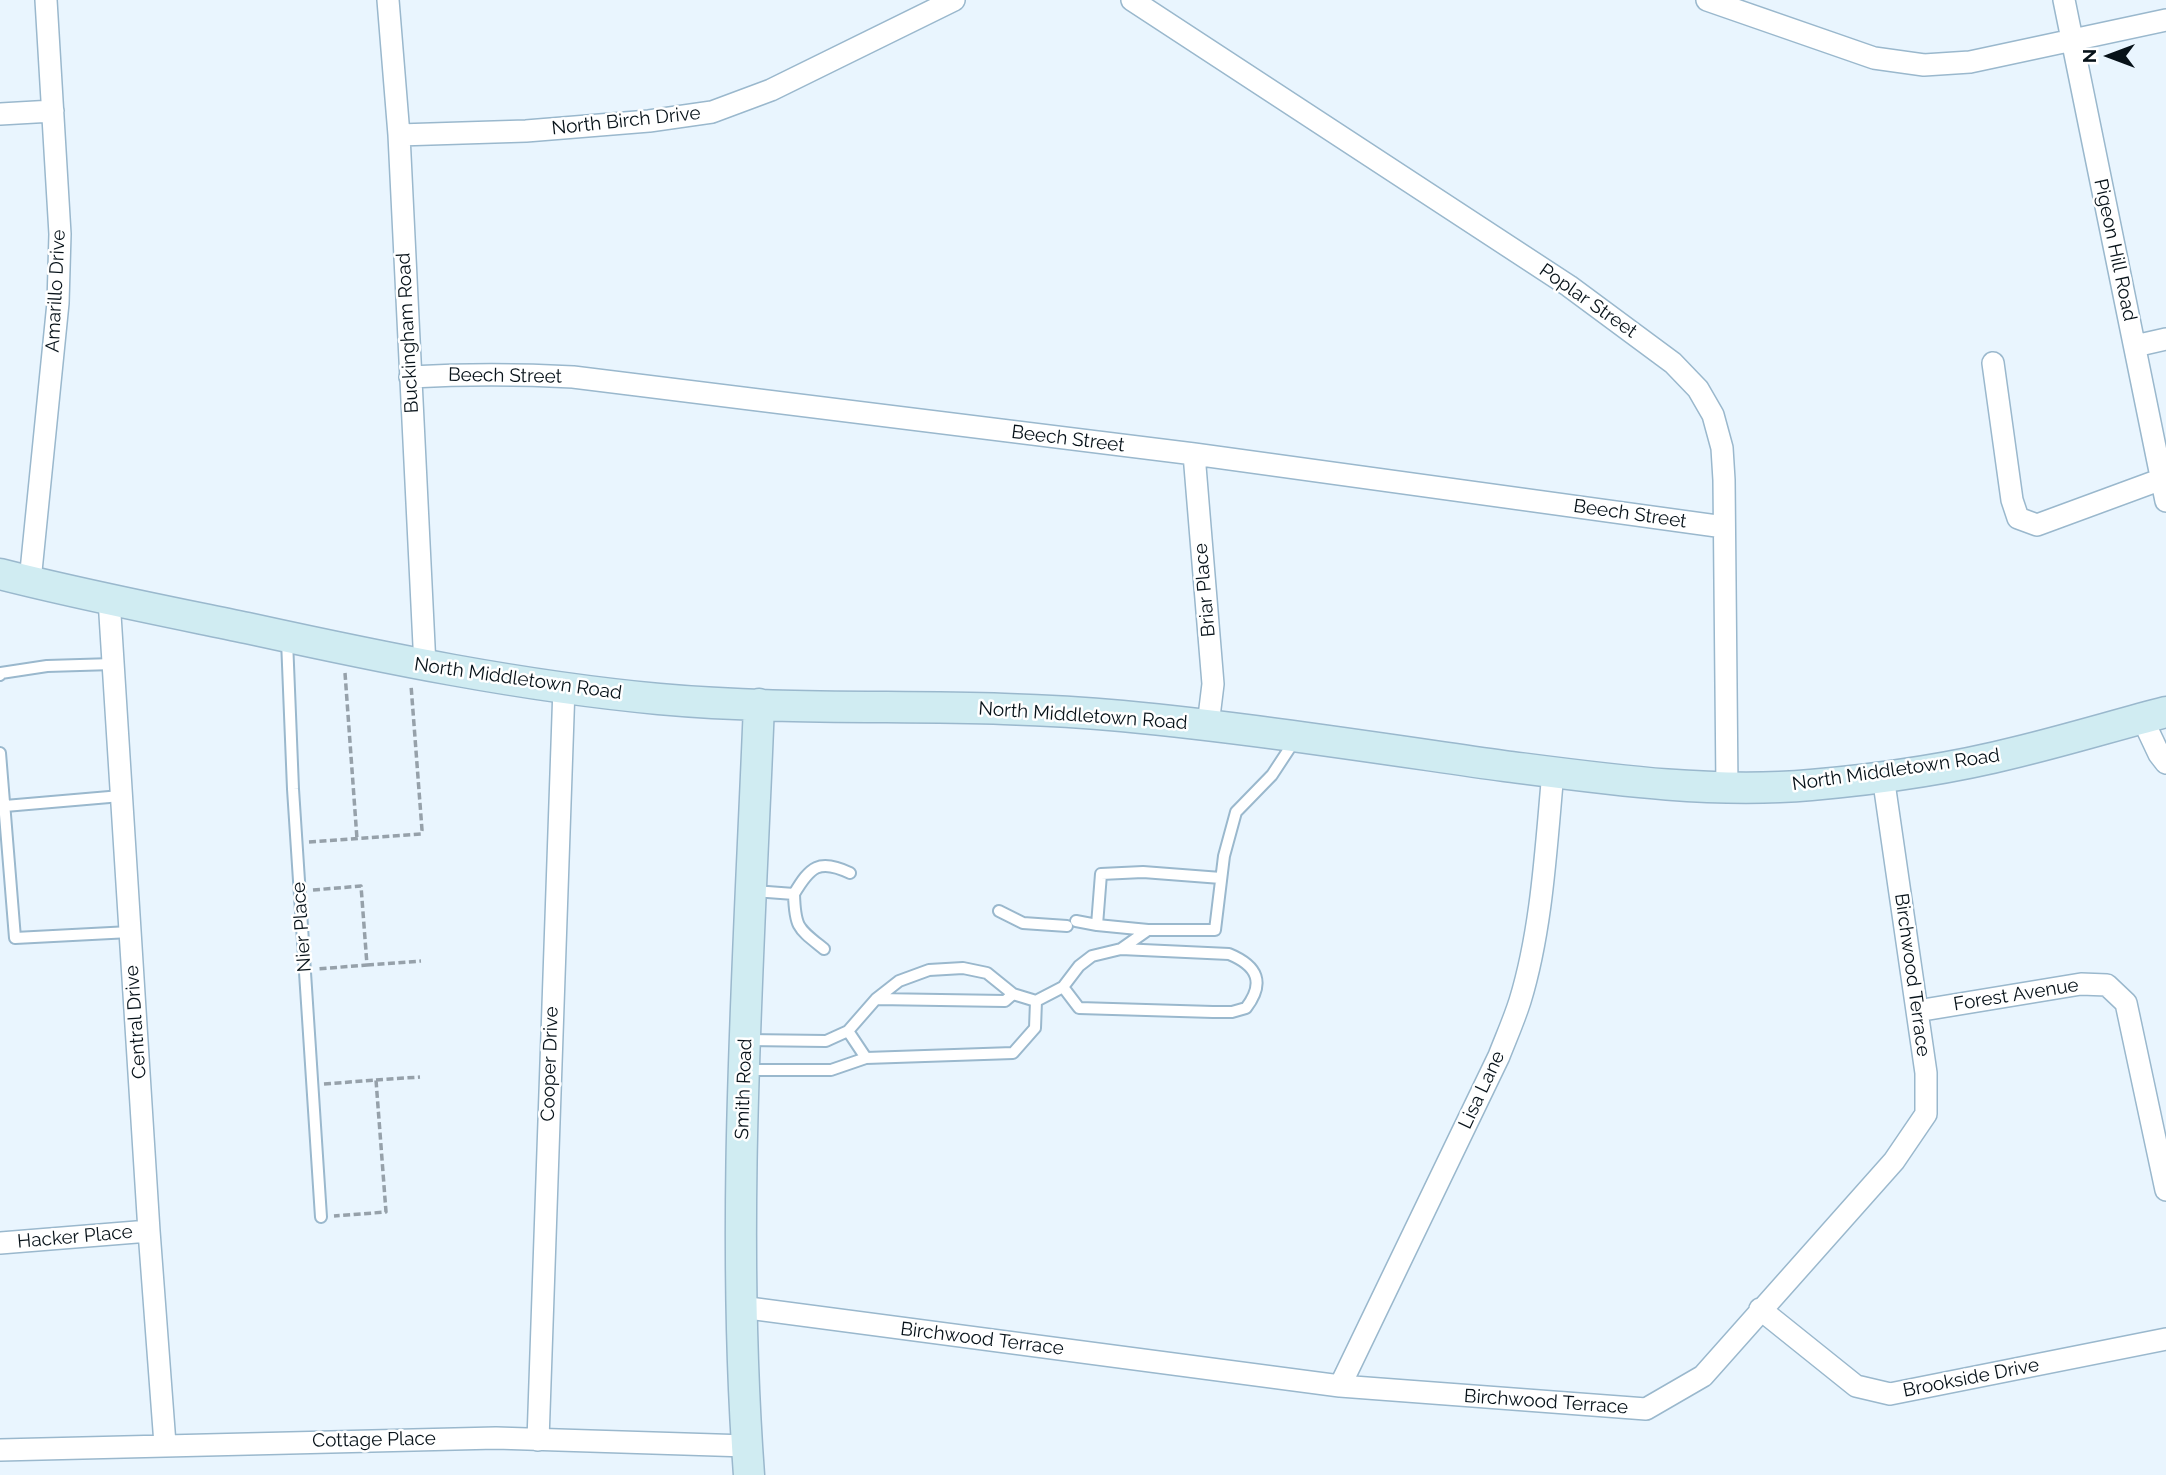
<!DOCTYPE html>
<style>
body{margin:0}
#map{position:relative;width:2166px;height:1475px;overflow:hidden;background:#e9f5fe;font-family:Raleway,sans-serif}
canvas{display:block}
.north{position:absolute;left:2075px;top:21px;width:70px;height:70px;-webkit-text-stroke:5px #fff;paint-order:stroke;rotate:270deg;font-size:19px;font-weight:700;line-height:28px;text-align:center;color:#071219}
.north::after{content:'';display:block;margin:auto;width:24px;height:32px;background:#071219;clip-path:polygon(50% 0,100% 100%,50% 72%,0 100%)}
</style>
<div id="map">
<canvas width="2166" height="1475"></canvas>
<div class="north">N</div>
</div>
<script>
const g = document.querySelector('canvas').getContext('2d');
g.lineJoin = 'round';
function strokePath(path, color, width, dash) { g.strokeStyle = color; g.lineWidth = width; g.lineCap = dash ? 'butt' : 'round'; g.setLineDash(dash || []); g.stroke(path); }
function write(font, color, halo, rows, align = 'center') {
  g.font = font + ' Raleway,sans-serif'; g.lineWidth = 5; g.setLineDash([]); g.textBaseline = 'middle'; g.strokeStyle = halo; g.fillStyle = color; for (const [text, x, y, turn = 0] of rows) {
    g.save(); g.translate(x, y); g.rotate((+turn || 0) * Math.PI / 180); g.textAlign = isNaN(turn) ? turn : align; if (halo) g.strokeText(text, 0, 0); g.fillText(text, 0, 0); g.restore();
  }
}
const lane = new Path2D(`
 M287,640l6,149 28,428
 M0,675l1,-2 46,-7 66,-2
 M0,753l15,185 115,-6
 M5,806l116,-10
 M1221,878l-78,-6 -42,2 -4,51 51,5h67l9,-74 12,-44 36,-37 23,-35
 M754,891l40,3c1,34 4,34 30,55
 M794,894c16,-27 25,-36 56,-21
 M999,911l24,12 44,3
 M1076,921l21,4
 M1063,987l16,21 134,4h19l14,-4c19,-25 12,-42 -17,-54l-108,-5
 M876,999l129,2 8,-7
 M848,1031l18,27
 M747,1040l79,1 22,-10 28,-32 23,-18 30,-11 34,-2 24,5 26,21 23,7 27,-14 16,-21 13,-10 29,-7 27,-19
 M745,1070h86l35,-12 147,-5 22,-25 1,-27`);
const street = new Path2D(`
 M388,0l11,135 26,531
 M1132,0l437,286 104,77 25,26 15,26 9,33 2,32 3,308
 M1707,0l167,58 50,7 46,-3 196,-42
 M2064,0l102,501
 M0,114l53,-3
 M399,135l127,-4 123,-10 63,-9 59,-22 183,-90
 M2135,346l31,-7
 M1993,363l19,137 6,18 19,7 125,-46
 M410,377c55,-3 109,-3 163,0l621,77 530,73
 M1194,454l19,230 -5,41
 M30,581l28,-278 2,-69 -14,-234
 M109,599l40,632 16,213
 M2142,718l17,36 7,9
 M1917,1011l164,-27 26,1 19,18 40,187
 M0,1243l149,-12
 M741,1307l599,79 306,23 57,-33 191,-215 32,-47v-41l-43,-297
 M1760,1309l96,77 34,8 276,-55
 M1340,1386l159,-330c7,-18 15,-36 21,-55 22,-72 26,-154 33,-229
 M538,1440l26,-753
 M0,1450l496,-12 251,8`);
const secondary = new Path2D(`
 M0,574c82,21 165,37 247,54 137,30 273,58 412,71 154,14 309,2 463,17 127,12 255,32 382,50 101,13 205,28 307,19 69,-6 139,-16 206,-33 50,-12 99,-27 149,-40
 M749,1475c-19,-256 0,-515 10,-771`);
strokePath(lane, '#9ab8cd', 14);
strokePath(street, '#9ab8cd', 24);
strokePath(secondary, '#9ab8cd', 33);
strokePath(new Path2D(`
 M345,673l12,166
 M309,842l112,-8 1,-4 -11,-145
 M313,890l48,-4 6,79 -50,4
 M367,965l54,-4
 M376,1080l44,-3
 M324,1084l52,-4 10,132 -52,4`), '#96a1aa', 3.5, [7, 3.5]);
strokePath(lane, '#fff', 10);
strokePath(street, '#fff', 21);
strokePath(secondary, '#d0ecf2', 30);
write('19px', '#071219', '#fff', [
 ["North Birch Drive",626,121,-6],
 ["Pigeon Hill Road",2115,250,78],
 ["Amarillo Drive",56,291,-87],
 ["Poplar Street",1588,301,35],
 ["Buckingham Road",408,333,-93],
 ["Beech Street",505,376,1],
 ["Beech Street",1068,439,7],
 ["Beech Street",1630,514,8],
 ["Briar Place",1205,590,-95],
 ["North Middletown Road",518,679,8],
 ["North Middletown Road",1083,716,4],
 ["North Middletown Road",1896,770,-8],
 ["Nier Place",302,927,-94],
 ["Birchwood Terrace",1912,975,82],
 ["Forest Avenue",2016,995,-9],
 ["Central Drive",136,1022,-94],
 ["Cooper Drive",550,1064,-88],
 ["Smith Road",744,1089,-88],
 ["Lisa Lane",1482,1090,-65],
 ["Hacker Place",75,1237,-5],
 ["Birchwood Terrace",982,1339,7],
 ["Brookside Drive",1971,1378,-11],
 ["Birchwood Terrace",1546,1402,4],
 ["Cottage Place",374,1440,-1]
]);
</script>
